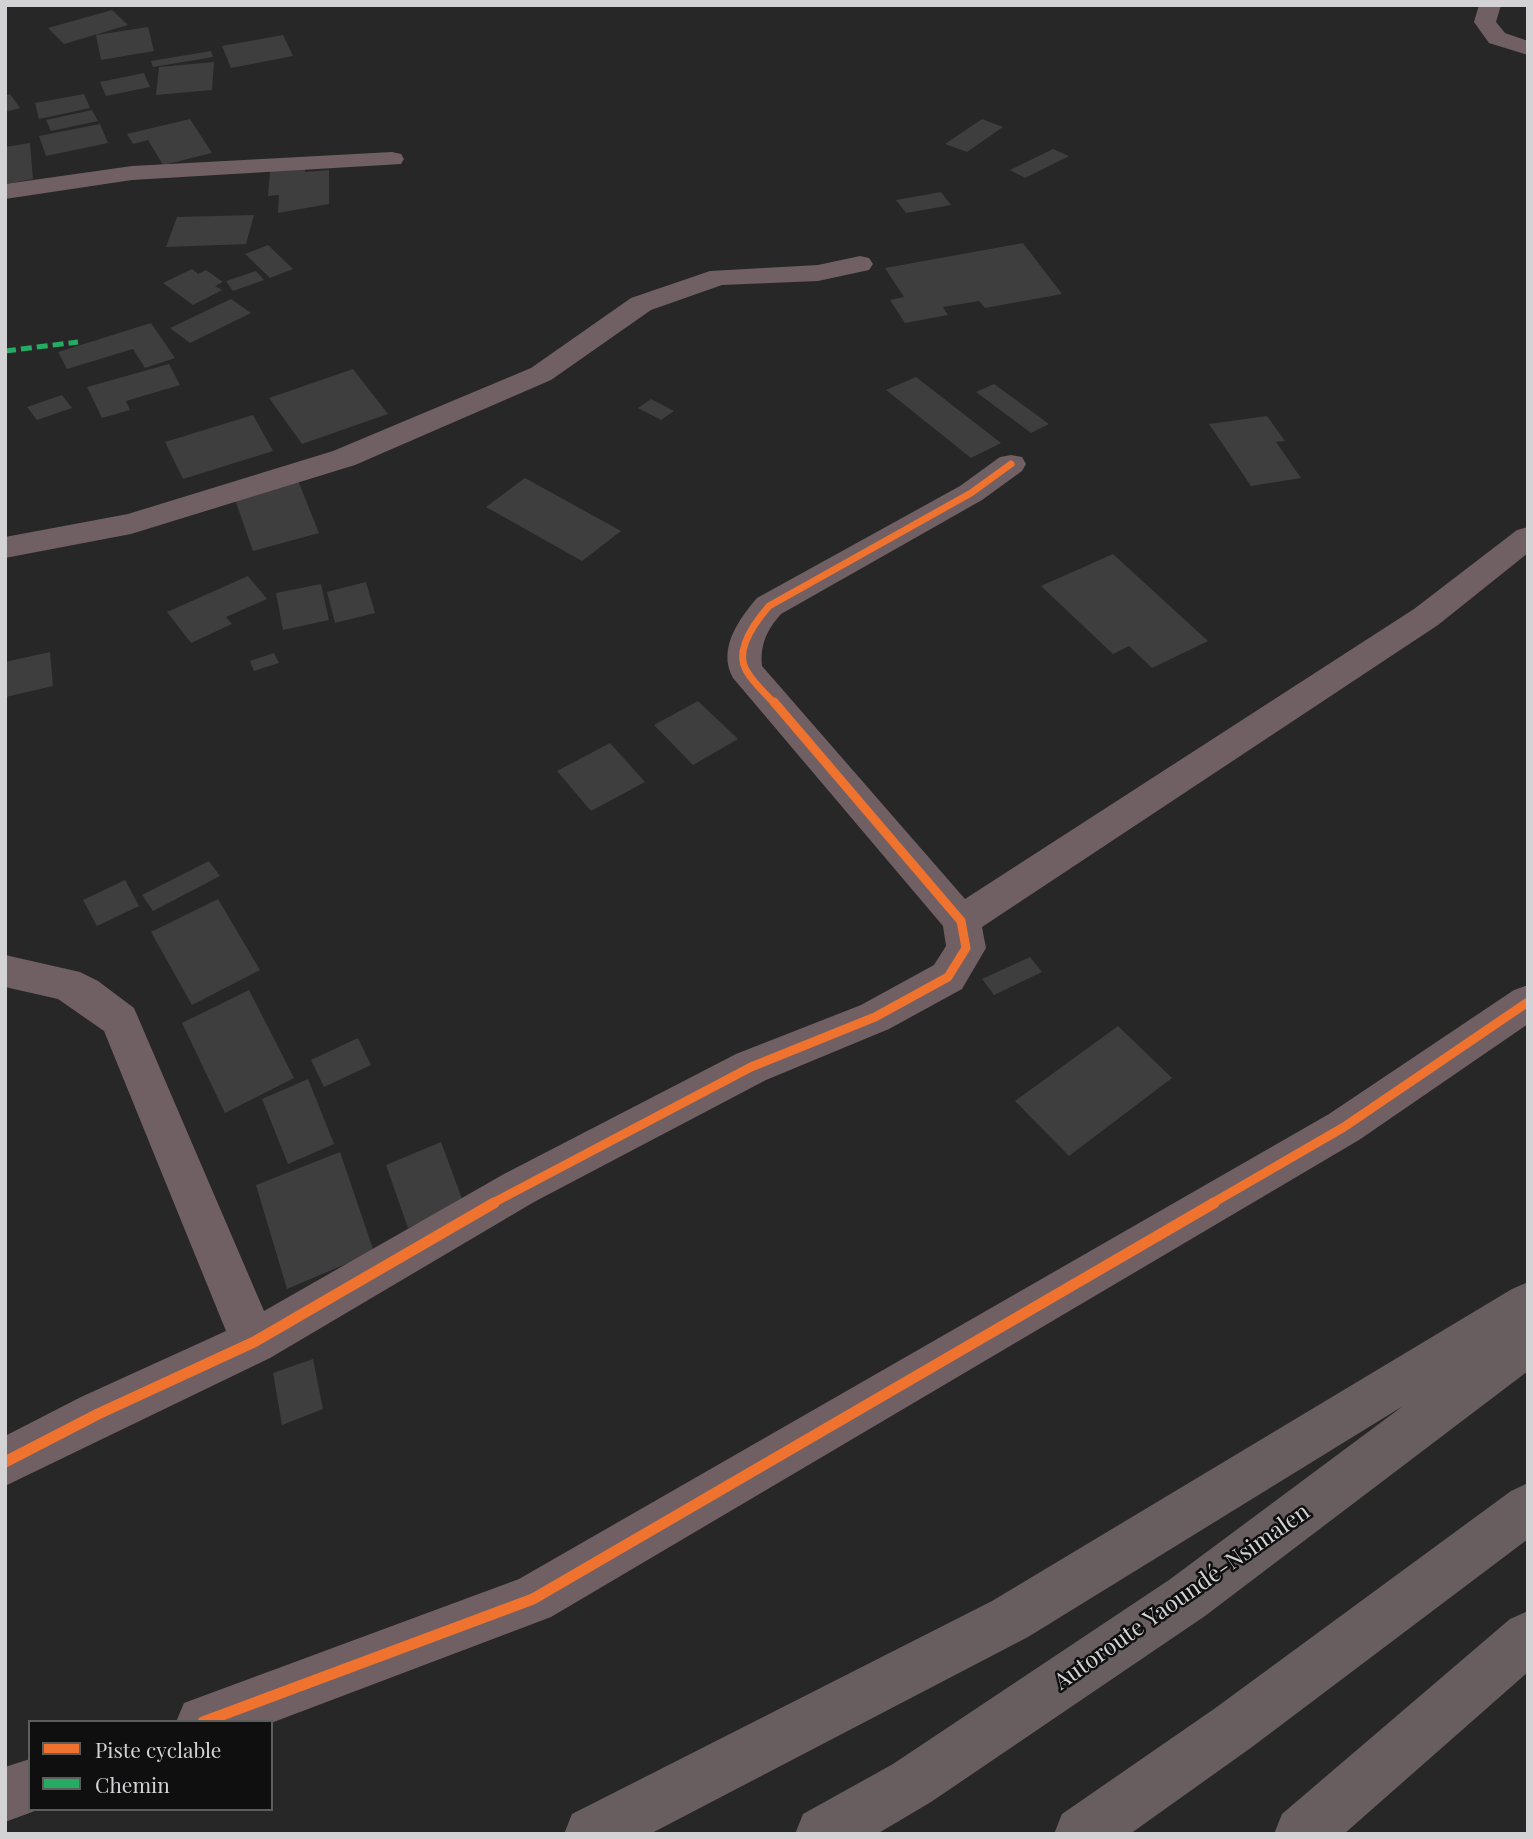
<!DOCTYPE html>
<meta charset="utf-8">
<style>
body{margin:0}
#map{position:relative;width:1533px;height:1839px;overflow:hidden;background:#272728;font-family:"Playfair Display",serif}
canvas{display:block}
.frame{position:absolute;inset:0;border:7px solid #d3d2d4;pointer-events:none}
.legend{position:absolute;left:28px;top:1720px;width:245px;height:91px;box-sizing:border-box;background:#0f0f10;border:2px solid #5d5d5e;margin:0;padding:9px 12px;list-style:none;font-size:21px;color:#d3d2d4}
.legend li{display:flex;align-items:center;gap:14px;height:35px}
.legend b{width:35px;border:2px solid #5d5d5e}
</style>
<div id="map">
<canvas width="1533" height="1839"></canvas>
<div class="frame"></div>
<ul class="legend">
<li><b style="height:9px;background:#ef722f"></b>Piste cyclable</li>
<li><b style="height:9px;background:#26ab63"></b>Chemin</li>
</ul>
</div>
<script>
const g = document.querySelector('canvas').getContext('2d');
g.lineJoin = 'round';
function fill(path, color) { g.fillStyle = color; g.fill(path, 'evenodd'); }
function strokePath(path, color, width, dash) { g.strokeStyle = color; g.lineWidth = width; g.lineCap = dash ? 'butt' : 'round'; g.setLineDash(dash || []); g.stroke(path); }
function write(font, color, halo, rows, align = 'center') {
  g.font = font + ' "Playfair Display",serif'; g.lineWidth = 5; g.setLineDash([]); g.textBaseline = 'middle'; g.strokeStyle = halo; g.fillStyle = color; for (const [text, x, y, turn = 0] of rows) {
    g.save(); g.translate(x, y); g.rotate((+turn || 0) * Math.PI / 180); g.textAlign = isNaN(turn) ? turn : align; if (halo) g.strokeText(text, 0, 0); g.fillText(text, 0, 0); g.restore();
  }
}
fill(new Path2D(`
 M112,10l16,15 -64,19 -16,-16z
 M148,27l6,24 -53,9 -5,-25z
 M283,35l10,21 -62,12 -9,-22z
 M211,51l2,6 -60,10 -2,-6z
 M214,62l-2,28 -56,5 3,-28z
 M144,73l6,14 -44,9 -6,-14z
 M10,94l10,14 -15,4v-16z
 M84,94l6,14 -51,11 -4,-16z
 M92,110l6,11 -47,10 -5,-11z
 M190,119l22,34 -49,12 -15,-25 -15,4 -6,-10z
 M982,119l21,8 -36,25 -22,-8z
 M100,124l8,19 -62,13 -7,-20z
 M30,143l3,36 -28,5v-37z
 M1053,149l16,7 -44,22 -15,-8z
 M305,168v4l24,-2v34l-51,9 1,-18 -11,1 2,-25z
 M941,192l10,13 -45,8 -10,-13z
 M254,215l-8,29 -80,3 11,-30z
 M1023,243l39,51 -77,14 -6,-7 -36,6 5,8 -43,8 -15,-23 14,-3 -19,-29z
 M268,245l25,24 -23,9 -25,-24z
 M192,269l6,5 8,-4 17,12 -8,4 7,4 -29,15 -30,-22z
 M256,271l8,9 -31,11 -7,-10z
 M231,299l20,14 -61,30 -20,-15z
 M151,323l24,35 -30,10 -12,-19 -66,20 -9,-17z
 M169,364l11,21 -54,16 4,9 -28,8 -15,-31z
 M353,369l35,45 -86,30 -33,-46z
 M916,377l85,66 -30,15 -85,-68z
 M994,384l55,40 -18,9 -55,-41z
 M62,395l10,13 -35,12 -10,-13z
 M651,399l23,12 -13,9 -23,-12z
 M253,415l20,36 -90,28 -18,-37z
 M1267,416l18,25 -9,1 25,36 -50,8 -42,-62z
 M297,478l22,55 -66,18 -20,-57z
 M525,478l96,53 -39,30 -96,-54z
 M1113,554l95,87 -56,27 -23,-22 -16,8 -72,-68z
 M248,576l19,23 -41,18 6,7 -41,19 -24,-31z
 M366,582l9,31 -40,10 -8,-31z
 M321,584l8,36 -46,10 -7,-37z
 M50,652l3,34 -47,11 -1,-35z
 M274,653l5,10 -25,8 -4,-10z
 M698,701l40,38 -45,26 -39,-40z
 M610,743l35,39 -54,29 -34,-40z
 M209,861l11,15 -67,35 -11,-16z
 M125,880l14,26 -42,20 -14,-26z
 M218,899l42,71 -68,35 -41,-73z
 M1030,957l12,15 -48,23 -12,-16z
 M249,990l45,88 -69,35 -43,-90z
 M1118,1026l54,52 -103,78 -54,-55z
 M358,1038l13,27 -47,22 -13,-27z
 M308,1079l26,65 -46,20 -26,-65z
 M441,1142l23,62 -56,24 -22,-63z
 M340,1152l34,100 -87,37 -31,-104z
 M313,1359l10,50 -41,16 -9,-52z`), '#3e3e3f');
fill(new Path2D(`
 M1479,5h22l-5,17 9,11 23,8v14l-39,-12 -15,-21z
 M392,152l9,2 3,5 -3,5 -269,16 -127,19v-15l127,-18z
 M860,256l9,2 4,6 -4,6 -51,11 -96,4 -71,25 -100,70 -196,85 -224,69 -126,24v-21l123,-23 205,-63 198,-83 100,-70 79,-27 108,-6z
 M1011,455l11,2 4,7 -4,7 -40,29 -201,114c-14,16 -21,30 -19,52l203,233 449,-290 103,-79 11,-3v26l-90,72 -456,302 4,21 -24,41 -73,40 -123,51 -232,122 -264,156 -265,128v-50l76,-39 145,-66 -122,-300 -46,-32 -53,-12v-32l75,17 18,9 36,27 130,303 240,-137 232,-120 125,-49 73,-40 12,-19 -3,-20 -210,-248c-16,-29 6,-59 24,-80l203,-112 40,-29z
 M1528,985v39l-169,116 -808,477 -280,106 -95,-1 8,-19 335,-124 810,-465 185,-124z
 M30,1759v50h10l-35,13v-55z`), '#706063');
fill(new Path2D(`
 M1528,1282v89l-323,245 -274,186 -54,32h-82l8,-20 90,-50 276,-184 234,-174 -375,231 -378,197h-86l8,-20 420,-213 520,-312z
 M1528,1483v56l-276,208 -122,87h-76l8,-20 152,-105 297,-218z
 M1528,1611v61l-184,162h-70l8,-20 228,-195z`), '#685e5f');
strokePath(new Path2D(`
 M5,351l73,-9`), '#26ab63', 5, [11, 5]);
strokePath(new Path2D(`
 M775,704c-9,-10 -22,-21 -29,-34 -12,-21 10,-49 23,-64l202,-113 40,-29`), '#ef722f', 7);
strokePath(new Path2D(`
 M491,1204l260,-137 124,-50 73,-40 18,-29 -5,-27 -187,-219
 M1211,1204l133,-77 184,-125`), '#ef722f', 9);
strokePath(new Path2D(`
 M5,1462l93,-48 156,-72 240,-139
 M203,1722l330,-123 681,-396`), '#ef722f', 11);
write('23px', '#d3d2d4', '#0f0f10', [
 ["Autoroute Yaoundé-Nsimalen",1182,1597,-35]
]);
</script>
